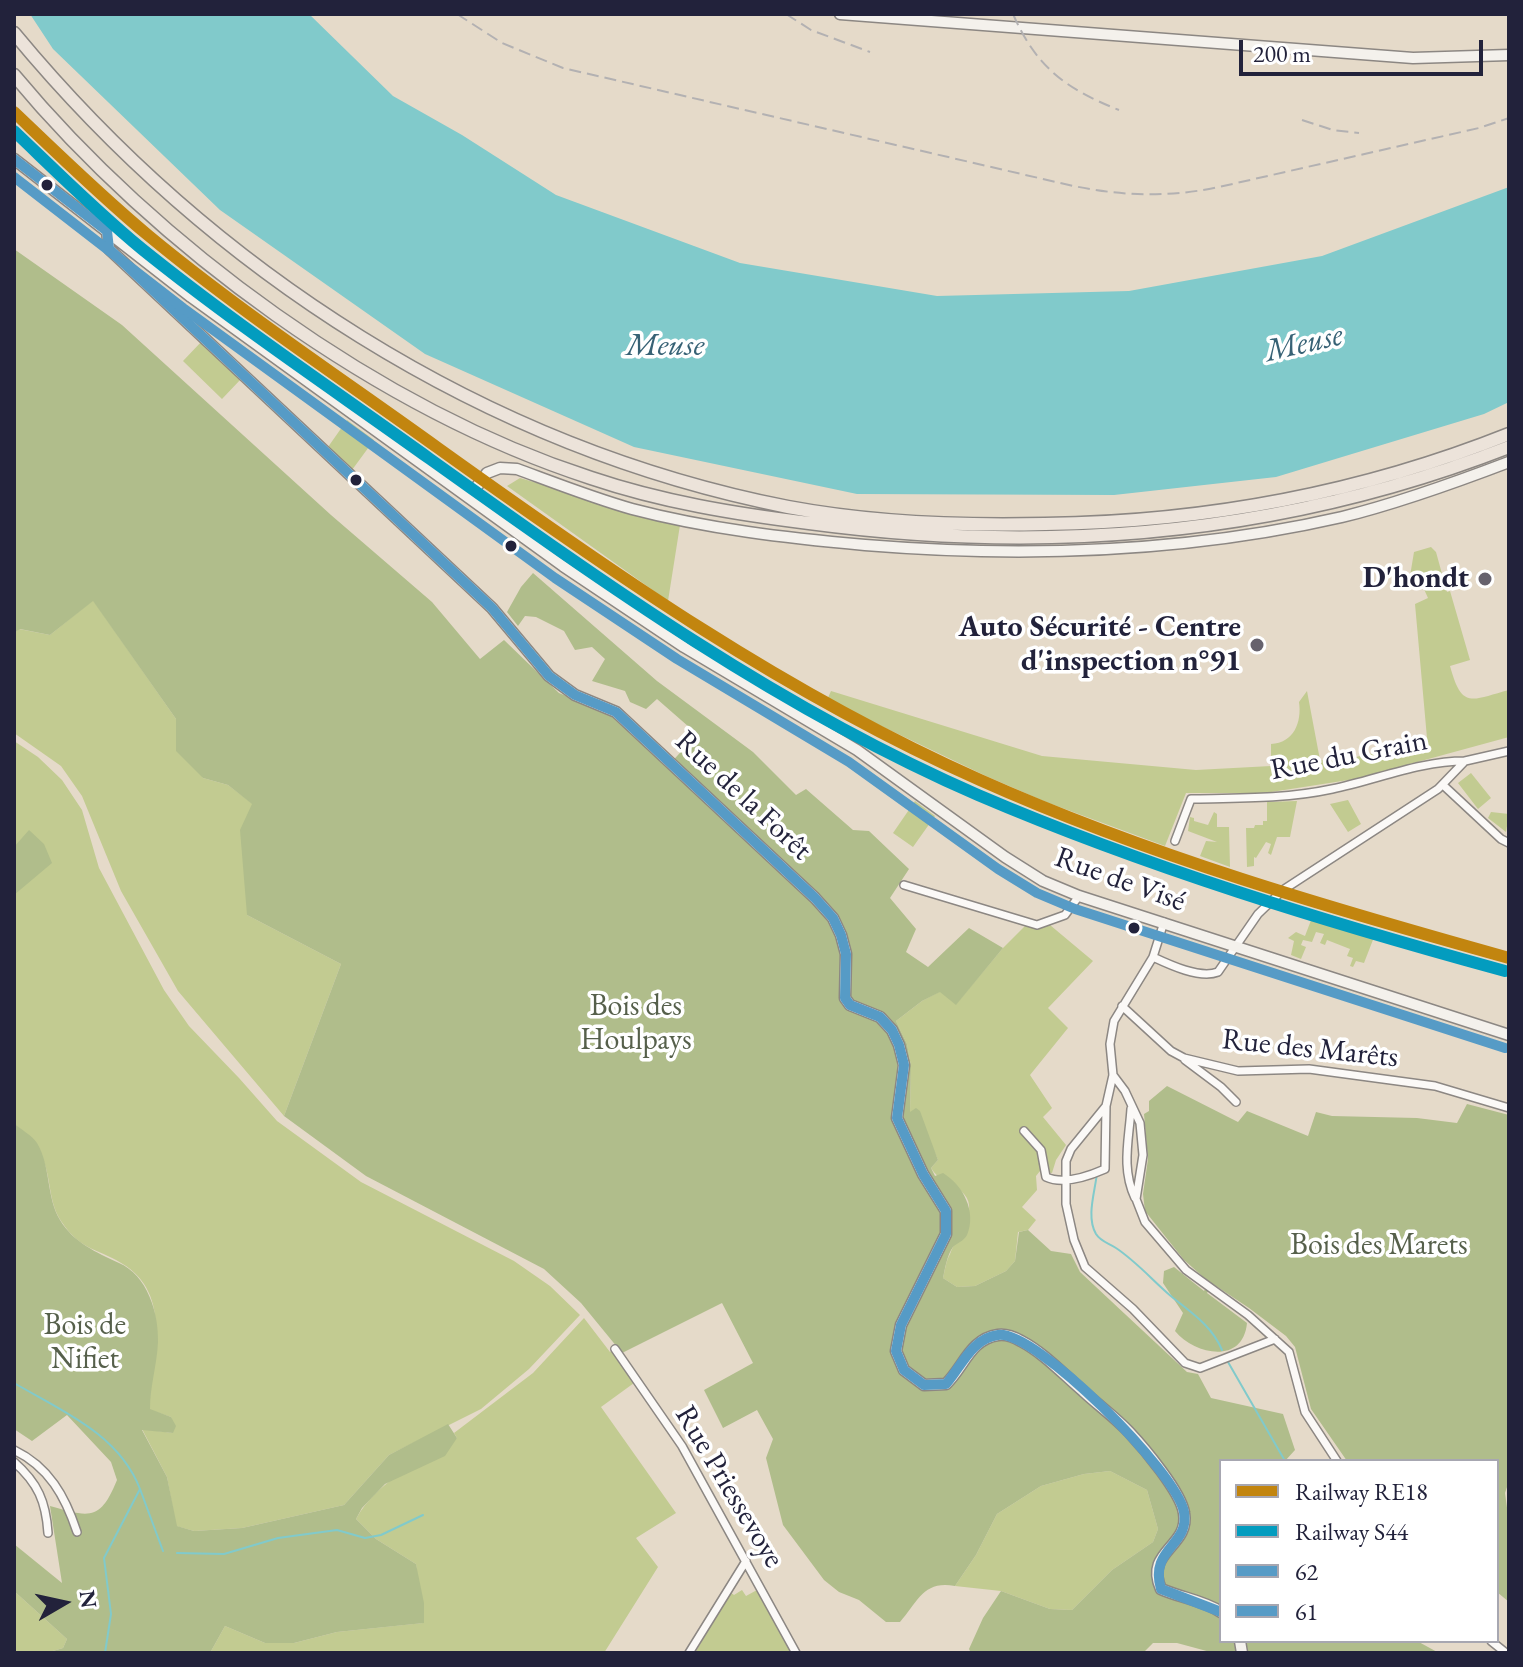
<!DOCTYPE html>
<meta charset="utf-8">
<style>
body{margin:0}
#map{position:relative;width:1523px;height:1667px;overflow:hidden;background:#e5dac9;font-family:"EB Garamond",serif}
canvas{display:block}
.frame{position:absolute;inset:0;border:16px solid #22223b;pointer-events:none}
.legend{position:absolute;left:1219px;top:1459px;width:280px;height:184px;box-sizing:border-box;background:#fff;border:2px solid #a7a7b1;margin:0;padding:10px 14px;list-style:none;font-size:24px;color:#22223b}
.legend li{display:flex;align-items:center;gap:16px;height:40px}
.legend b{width:40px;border:2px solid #a7a7b1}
.north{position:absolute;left:24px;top:1563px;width:80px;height:80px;-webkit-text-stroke:6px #fff;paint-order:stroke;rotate:81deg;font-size:22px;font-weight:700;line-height:32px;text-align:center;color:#22223b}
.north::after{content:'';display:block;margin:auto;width:28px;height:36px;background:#22223b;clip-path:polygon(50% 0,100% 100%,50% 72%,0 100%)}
.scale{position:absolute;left:1239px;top:40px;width:244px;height:36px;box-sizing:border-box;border:4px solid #22223b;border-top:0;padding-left:10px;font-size:24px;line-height:28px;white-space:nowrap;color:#22223b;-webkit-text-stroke:6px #fff;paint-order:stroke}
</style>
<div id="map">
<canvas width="1523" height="1667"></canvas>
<div class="frame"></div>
<ul class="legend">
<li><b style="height:10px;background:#c2850f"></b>Railway RE18</li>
<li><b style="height:10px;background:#039cbf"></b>Railway S44</li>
<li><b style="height:10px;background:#569bc6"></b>62</li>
<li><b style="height:10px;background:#569bc6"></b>61</li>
</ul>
<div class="north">N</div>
<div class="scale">200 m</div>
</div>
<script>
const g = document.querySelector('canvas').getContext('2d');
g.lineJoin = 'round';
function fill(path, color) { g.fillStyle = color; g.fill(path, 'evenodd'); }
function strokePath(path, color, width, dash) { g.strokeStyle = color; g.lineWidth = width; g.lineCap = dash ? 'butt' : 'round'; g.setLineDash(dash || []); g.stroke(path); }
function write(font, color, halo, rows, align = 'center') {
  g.font = font + ' "EB Garamond",serif'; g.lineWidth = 7; g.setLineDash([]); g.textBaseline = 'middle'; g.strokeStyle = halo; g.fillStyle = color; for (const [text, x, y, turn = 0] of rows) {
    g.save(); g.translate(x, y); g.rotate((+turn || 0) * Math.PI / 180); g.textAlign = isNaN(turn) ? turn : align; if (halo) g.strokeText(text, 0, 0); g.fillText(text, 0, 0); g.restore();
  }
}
fill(new Path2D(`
 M202,341l39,38 -19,20 -39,-38z
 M347,420l27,20 -22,30 -24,-23z
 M520,478l160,47 -12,76 -161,-115z
 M1431,547l5,5 11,40 3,-1 20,69 -20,6c12,44 21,34 59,24v47l-154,42 -90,14h-79l-21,53 -119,-44 -60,-26 -159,-76 4,-9 211,65 154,14 75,-4v-22c23,-1 31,-22 28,-42l8,-11 13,69c24,3 82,-14 107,-22l-12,-134 13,-6 -5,-11 -5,2 -2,-4 -8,3 6,-36z
 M93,600l83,119 27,59 25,7 25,19 -6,111 94,49 -57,152 -106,-125 -57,-100 -39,-95 -21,-30 -47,-33v-100l5,-4 31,6z
 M14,741l24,16 24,23 20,30 17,58 65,122 25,36 50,52 38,43 84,61 153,79 36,25 30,29 -51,54 -48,40 -92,46 -45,50 -102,23 -48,3 -18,-5 -9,-49 -25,-48 31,4 -2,-16 -21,-7c-1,-48 25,-110 -24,-144 -26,-18 -44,-13 -65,-45 -12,-18 -10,-40 -17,-59 -5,-13 -20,-29 -30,-39z
 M1471,773l20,25 -13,11 -20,-26z
 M1348,800l13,24 -13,8 -18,-28z
 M915,801l20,15 -22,31 -20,-14z
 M1297,801l-7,36h-13l-6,18 -3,-2 3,-9 -5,-2 -10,16 -2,-1v9l-7,1 -1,-39h8l1,-3h8v-4h4v-19z
 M1214,812l3,2v13h12l1,40 -30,-11 6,-15 11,1 -29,-11 2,-14 4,1v3l14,4z
 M1491,812l18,2 -3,18 -18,-14z
 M1313,915l16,5 2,-5 45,17 -12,31 -8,-2 -3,6 -3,-1 3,-8 -6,-2 3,-7 -23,-9 -2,5 -5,-2 4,-9 -8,-2 -4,10 -9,-2 -2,5 5,2 -5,12 -10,-4 3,-14 -6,-3 8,-6 9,4z
 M1026,925l11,3 13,-3 43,36 -45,47 20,20 -38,47 22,33 -9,9 23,28 -10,15 -4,13 -12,-2 -4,5 1,14 -15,17 14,13 -8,10 -10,2 -3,29 -9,10 -31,15 -18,1 -14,-9c2,-8 3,-17 7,-24 7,-19 32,-45 11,-63 -11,-9 -23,-11 -30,-23l7,-8 -10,-23 -18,-25 1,-46 -4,-22 -11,-23 26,-20 19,-10 15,13 47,-56z
 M584,1318l26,34 2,-2 22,33 -33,24 75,106 -40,25 22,29 -54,86h-394l15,-27 40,17h29l43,-11 86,-9 -7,-59 -40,-25 -20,-20c21,-38 65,-58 101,-81l-3,-5 79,-60z
 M1110,1471l37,19 11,39 -5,13 -41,28 -40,40 -22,-1 -49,-18 -46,-5 21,-31 21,-41 44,-28 43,-12z
 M742,1590l4,6 11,-6 35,63h-97l35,-61 4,3z
 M14,1591l53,48 -4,9 -17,5h-32z`), '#c2cb91');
fill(new Path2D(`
 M14,249l108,76 209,190 101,87 48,57 24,-19 55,53 56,23 53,50 29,-32 -40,-35 -11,10 -16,-7 -5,-11 -33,-10 13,-22 -13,-12 -17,3 -11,-19 -28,-14 -11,-1 -7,10 -11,-14 14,-25 12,-14 124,108 96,71 43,43 10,-6 47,41 16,1 40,38 -19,29 26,31 -10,23 22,15 41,-39 34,20 -47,57 -16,-13 -18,9 -26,20 11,23 4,22 -1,46 6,-4 4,3 18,49 -7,8 4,8 8,-3c20,12 34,39 24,62 -3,6 -10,8 -14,12 -6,8 -8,22 -10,31l14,9 18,-1 31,-15 9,-10 4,-29 9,-2 23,21 20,3 9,18 107,100 11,2 13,24 72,16 12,36 -10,11h-64v180h196l22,12h-225l-37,-10h-24l-10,10h-172l-2,-4 14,-31 18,-27 49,18 22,1 40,-40 41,-28 5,-13 -11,-39 -37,-19 -26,3 -43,12 -44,28 -21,41 -21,31c-31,-6 -37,15 -55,36h-14l-27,-22 -20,-8 -15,-12 -41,-55 -17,-67 7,-19 -16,-29 -34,18 -19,-38 49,-27 -31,-60 -100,50 -41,-50 -37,-34 -178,-93 -82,-60 57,-152 -94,-49 -7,-85 12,-26 -24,-19 -25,-7 -27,-27v-32l-83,-118 -43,34 -30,-6 -6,4z
 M29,830l15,14 8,19 -38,32v-48z
 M1167,1086l71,36 9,-11 61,25 8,-24 16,4 85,2 40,5 10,-19 42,11v366l-4,12 4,29v80l-12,-10v-131h-150l-36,-52 -16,-62 -9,-11 -37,-28 -36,-24 -6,9 40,30c-4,42 -52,32 -72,8l8,-18 -20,-30 1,-12 10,-4 30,24 5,-9 -25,-22 -39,-49 -2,-17 5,-35 -4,-45 5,-3v-10z
 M14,1123c7,7 18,12 23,20 14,23 9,54 23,77 14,23 36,32 59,43 28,12 40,50 39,79 -1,23 -8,44 -8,67l21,8 5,9 -3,7 -31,-3 25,47 10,49 17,5 48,-3 102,-23 45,-50 59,-31 9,14 -12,18 -60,28 -23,24 -6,11 20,20 40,25 8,39v20l-87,9 -43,11h-29l-40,-17 -15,27h-164l17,-5 4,-9 -53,-48v-47l48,39 -12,-77c39,11 50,16 67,-26l-6,-18 -44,-47 -35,26 -18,-12z`), '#b0bd8b');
fill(new Path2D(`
 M30,14h279l84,82 69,39 94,60 184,68 197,33 192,-5 193,-35 187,-69v215l-25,12 -208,63 -162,18 -257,-1 -223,-47 -209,-93 -205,-144 -167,-161z`), '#81cacb');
strokePath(new Path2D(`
 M1097,1173c-2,19 -11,44 -1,61 5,8 13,9 20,14 21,14 37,33 56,49 20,16 40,29 50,53
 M1228,1362l57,99
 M14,1383c48,28 105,51 126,106l-36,69 7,56 -6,39
 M140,1489l23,62
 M177,1553l47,1 54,-16 59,-8 28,8 16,-3 42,-20`), '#81cacb', 2);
const street = new Path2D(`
 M1443,785l58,54 8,4
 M1175,841l16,-42c47,-1 95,0 141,-10 44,-9 88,-28 133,-28
 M904,885l133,40 28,-10 14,-19
 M1164,922l-11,35 -39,64 -4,23 3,31 -7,31 -35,43 -5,12v43l8,36 11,27 48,42 52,54 15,5 75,-29
 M1153,957c17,8 47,22 65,15l40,-58 25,-24 155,-101 27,-28 44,-10
 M1122,1006l49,45 13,7 54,13 71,-2 126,17 74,22
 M1185,1060l36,27 15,15
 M1113,1075l12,16 15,32 3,32 -7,44 9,23 41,48 62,45 41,37 16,60 32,49
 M1131,1109c-2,31 -10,59 4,89
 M1024,1131l17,19 5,27c17,8 43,-1 59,-8l1,-63
 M615,1349l67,97 114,207
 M14,1450c35,17 51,46 63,82
 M14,1462c24,21 32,40 34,71
 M1491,1641l15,12
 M689,1653l57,-92`);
const secondary = new Path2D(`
 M840,14l573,44 96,-3
 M14,159l177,138 372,269 121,81 173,103 148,107 38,24 36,15 430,139
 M107,231l2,18 383,359 57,68 26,19 41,17 199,186 18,20 8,17 5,19 -1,44 5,7 30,12 12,13 7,15 5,20 -7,53 26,56 23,37v23l-45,91 -5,26 8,19 20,15 22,-1c18,-17 24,-45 52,-49 7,-1 16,2 23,6 23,12 42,33 62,50 15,14 32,26 46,41 15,16 52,60 55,81 6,34 -40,38 -23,76 20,9 42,11 60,23
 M469,497l18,-24 13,-5 17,1c38,14 76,29 115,40 76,20 155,29 233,36 160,13 320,8 477,-28 57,-14 112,-34 167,-55
 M1240,1641l2,12`);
const highway = new Path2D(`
 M14,33c197,238 469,414 774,474 85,16 171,19 257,17 160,-2 316,-31 464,-90
 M14,75c142,171 364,334 577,403 71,24 145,36 218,45 239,32 475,12 700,-76`);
strokePath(street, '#8c8783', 10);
strokePath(secondary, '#8c8783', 13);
strokePath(highway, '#8c8783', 15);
strokePath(street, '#fbf9f7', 7);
strokePath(secondary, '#f4f1ec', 10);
strokePath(highway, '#ece3da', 12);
strokePath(new Path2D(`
 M457,14l45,29 61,25 506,117c51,11 98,13 150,2l260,-59 30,-10
 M786,14l25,16 59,22
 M1013,14c23,53 53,75 106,96
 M1302,120l31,10 26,3`), '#b3b1b2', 2, [12, 6]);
strokePath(new Path2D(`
 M14,159l93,72
 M107,231l2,18 383,359 57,68 26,19 41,17 199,186 18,20 8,17 5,19 -1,44 5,7 30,12 12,13 7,15 5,20 -7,53 26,56 23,37v23l-45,91 -5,26 8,19 20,15 22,-1c15,-17 26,-46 52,-49 38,-5 179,138 186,177 6,34 -35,36 -23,77l60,23`), '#569bc6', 10);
strokePath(new Path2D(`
 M14,177l169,131 372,270 122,81 172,103 149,107 39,24 38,16 430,139`), '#569bc6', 10);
strokePath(new Path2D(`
 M14,112c44,42 88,85 135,124 92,76 192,142 289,212 173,124 346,245 542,332 170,76 350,128 529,178`), '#c2850f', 12);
strokePath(new Path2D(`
 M14,131c42,40 83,81 128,118 93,75 192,141 288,210 175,125 350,250 548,336 171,73 348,127 527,176`), '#039cbf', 12);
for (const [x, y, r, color] of [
 [47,185,7,"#22223b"],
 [356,480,7,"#22223b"],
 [511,546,7,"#22223b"],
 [1485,579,8,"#66626d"],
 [1257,645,8,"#66626d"],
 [1134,928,7,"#22223b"]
]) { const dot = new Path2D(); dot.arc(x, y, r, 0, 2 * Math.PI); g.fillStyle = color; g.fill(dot); strokePath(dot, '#fff', 3); }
write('bold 30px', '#22223b', '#fff', [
 ["D'hondt",1469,579],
 ["Auto Sécurité - Centre",1241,628],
 ["d'inspection n°91",1241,662]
], 'right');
write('30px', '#22223b', '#fff', [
 ["Rue du Grain",1349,756,-11],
 ["Rue de la Forêt",743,796,43],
 ["Rue de Visé",1120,880,20],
 ["Rue des Marêts",1310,1049,6],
 ["Rue Priessevoye",729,1487,59]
]);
write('30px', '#56604b', '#fff', [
 ["Bois des",636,1007],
 ["Houlpays",636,1041],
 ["Bois des Marets",1379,1246],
 ["Bois de",85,1326],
 ["Nifiet",85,1360]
]);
write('italic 32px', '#376275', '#fff', [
 ["Meuse",1304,344,-13],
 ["Meuse",665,346]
]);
</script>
